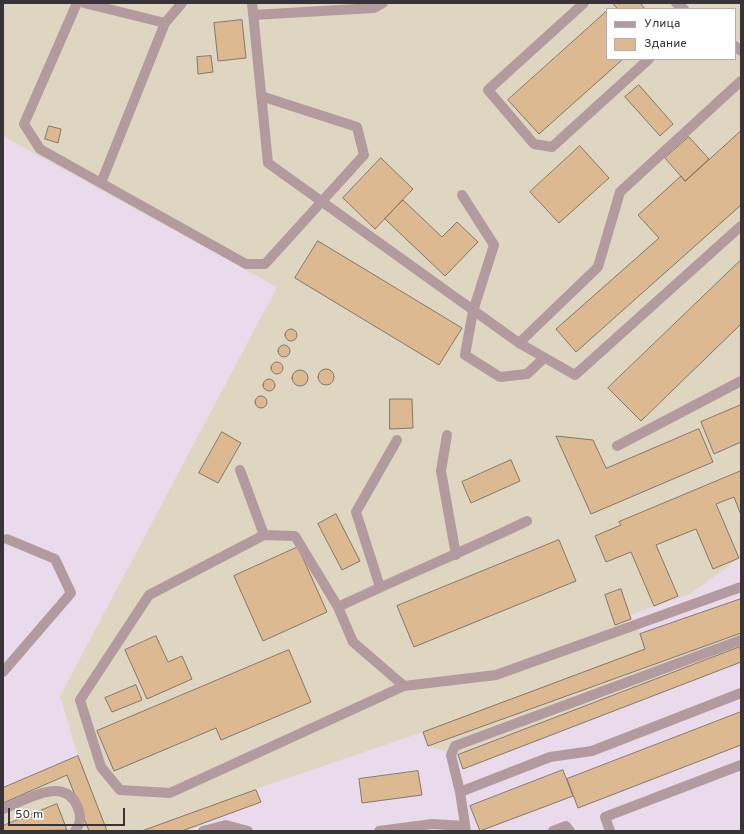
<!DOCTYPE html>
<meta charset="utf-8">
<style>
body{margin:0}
#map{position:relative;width:744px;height:834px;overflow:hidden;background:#e9dbeb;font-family:Overpass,sans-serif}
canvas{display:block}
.frame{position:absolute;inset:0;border:4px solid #383339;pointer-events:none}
.legend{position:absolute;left:606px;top:8px;width:130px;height:52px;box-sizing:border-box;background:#fff;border:1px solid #afadb0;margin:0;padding:5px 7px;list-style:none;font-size:12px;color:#383339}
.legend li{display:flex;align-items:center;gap:8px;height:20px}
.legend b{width:20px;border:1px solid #afadb0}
.scale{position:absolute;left:8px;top:808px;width:117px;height:18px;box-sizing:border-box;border:2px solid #383339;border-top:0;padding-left:5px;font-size:12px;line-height:14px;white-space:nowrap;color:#383339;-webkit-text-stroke:3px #fff;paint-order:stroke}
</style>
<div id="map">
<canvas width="744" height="834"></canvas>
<div class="frame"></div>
<ul class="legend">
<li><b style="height:5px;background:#b39a9e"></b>Улица</li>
<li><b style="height:11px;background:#ddb991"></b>Здание</li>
</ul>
<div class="scale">50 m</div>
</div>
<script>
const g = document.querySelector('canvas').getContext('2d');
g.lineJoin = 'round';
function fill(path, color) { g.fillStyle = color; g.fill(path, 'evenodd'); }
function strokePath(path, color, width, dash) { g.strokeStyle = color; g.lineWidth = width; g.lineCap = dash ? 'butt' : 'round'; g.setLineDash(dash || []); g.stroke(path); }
fill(new Path2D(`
 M3,3h738v554l-51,37 -60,21 10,19 101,-35v63l-278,107 -5,-14 -30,-9 -5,-14 -167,57 5,13 -79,29h-179v-43l75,-32 -18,-60 217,-409 -274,-151zM607,9h128v50h-128z`), '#dfd6c1');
const building = new Path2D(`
 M616,3h24l5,6h-27l-4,-4z
 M607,11v48h16l-84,75 -31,-34z
 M242,20l4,38 -28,3 -4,-38z
 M211,56l2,16 -15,2 -1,-17z
 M639,85l34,39 -13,12 -35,-39z
 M49,126l12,3 -3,14 -13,-4z
 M741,131v74l-165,147 -20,-23 103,-91 -21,-23 43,-39 4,5z
 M689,137l20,22 -24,22 -20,-23z
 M580,146l29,32 -50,45 -29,-31z
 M381,158l32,31 -38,40 -32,-31z
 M403,200l39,37 15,-15 21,20 -33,34 -60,-57z
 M318,241l144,87 -23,37 -144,-87z
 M741,260v64l-100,97 -33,-33z
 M285 335a6 6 0 1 1 12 0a6 6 0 1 1-12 0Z
 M278 351a6 6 0 1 1 12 0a6 6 0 1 1-12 0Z
 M271 368a6 6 0 1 1 12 0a6 6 0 1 1-12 0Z
 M318 377a8 8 0 1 1 16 0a8 8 0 1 1-16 0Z
 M292 378a8 8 0 1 1 16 0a8 8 0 1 1-16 0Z
 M263 385a6 6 0 1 1 12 0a6 6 0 1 1-12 0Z
 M255 402a6 6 0 1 1 12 0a6 6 0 1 1-12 0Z
 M390,399h22l1,29 -23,1z
 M741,405v37l-27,12 -13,-32z
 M699,429l14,33 -122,52 -35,-78 37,4 13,28z
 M222,432l19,11 -23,40 -19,-10z
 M511,460l9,21 -49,22 -9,-21z
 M741,471v44l-7,-18 -18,7 23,54 -26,11 -17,-40 -40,16 22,51 -24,10 -23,-54 -25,10 -11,-26 26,-11 -2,-3z
 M336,514l24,47 -18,9 -24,-46z
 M559,540l17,41 -162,66 -17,-41z
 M298,547l29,65 -64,29 -29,-65z
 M621,589l10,30 -16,6 -10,-30z
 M741,599v34l-313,113 -5,-14 222,-83 -5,-15z
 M156,636l12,26 14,-6 10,23 -45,20 -22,-49z
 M740,647l1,15 -278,107 -5,-14z
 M289,650l22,52 -90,38 -5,-12 -102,43 -17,-40z
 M136,685l6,15 -30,12 -7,-14z
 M741,712v33l-163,63 -11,-29z
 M78,756l29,75h-18l-22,-56 -64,28v-15z
 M563,770l10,26 -93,35 -10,-25z
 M418,771l4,24 -60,8 -3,-24z
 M256,790l5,12 -79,29h-40z
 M57,804l10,26 -64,1v-5z`);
fill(building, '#ddb991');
strokePath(building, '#847769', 1);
strokePath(new Path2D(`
 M77,3l-53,121 16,25 206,115h19l99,-109 -7,-28 -96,-31
 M84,3l81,20
 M252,3l16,160 251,180 79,-76 22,-75 121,-111
 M584,3l-96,87 46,54 18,3 97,-88
 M676,3l8,6
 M253,15l121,-7 9,-5
 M735,46l6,5
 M101,183l64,-160 17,-20
 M462,195l32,50 -21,66 -8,44 35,22 27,-3 17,-16
 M519,343l56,32 166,-149
 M447,435l-6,36 15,84
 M617,446l124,-65
 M240,470l24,65
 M380,587l-24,-75 41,-72
 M338,607c63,-30 127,-56 189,-86
 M3,672l68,-79 -16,-34 -48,-20
 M404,686l-51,-44 -15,-35 -43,-71 -31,-1 -115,60 -69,105 21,67 19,23 50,3 234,-107 92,-11 245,-88
 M460,792l-9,-37 4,-9 286,-106
 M3,809c23,-9 62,-35 75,-1 3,8 3,16 -3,23
 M203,831l23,-6 22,6
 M379,831l53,-7 32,2
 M466,831l-6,-39 90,-35 42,-6 149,-58
 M553,831l13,-5 4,5
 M610,831l-5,-14 136,-52`), '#b39a9e', 10);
</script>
